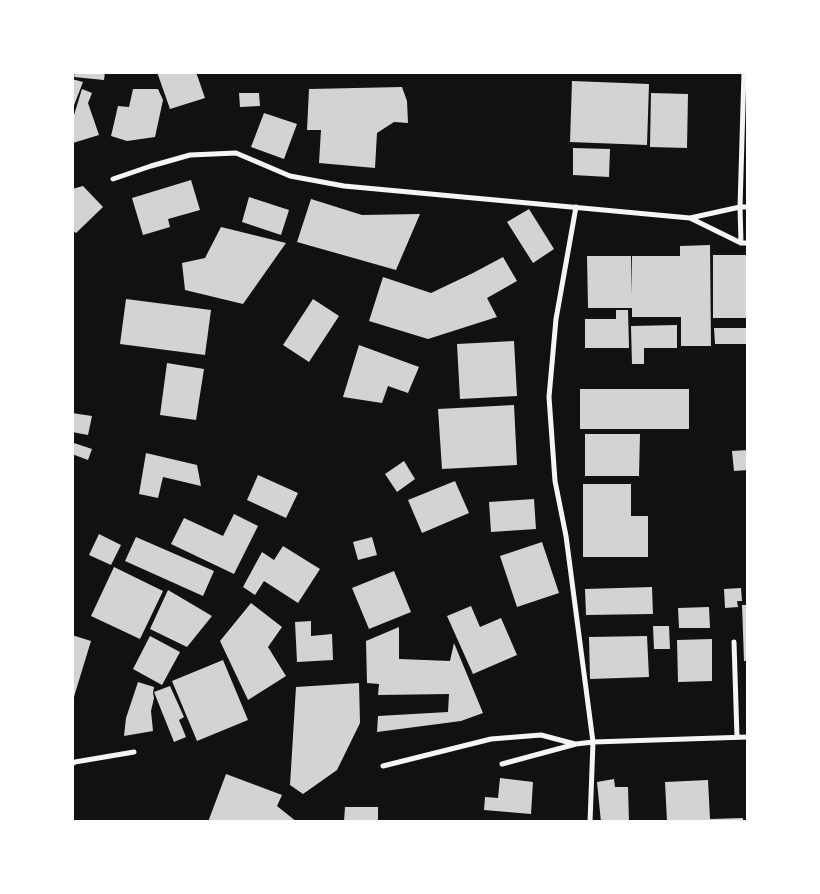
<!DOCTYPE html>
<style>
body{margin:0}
#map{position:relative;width:820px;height:894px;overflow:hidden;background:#111;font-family:"Asap Condensed",sans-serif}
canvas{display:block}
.frame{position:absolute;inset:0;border:74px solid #fff;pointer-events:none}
</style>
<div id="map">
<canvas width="820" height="894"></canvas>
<div class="frame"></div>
</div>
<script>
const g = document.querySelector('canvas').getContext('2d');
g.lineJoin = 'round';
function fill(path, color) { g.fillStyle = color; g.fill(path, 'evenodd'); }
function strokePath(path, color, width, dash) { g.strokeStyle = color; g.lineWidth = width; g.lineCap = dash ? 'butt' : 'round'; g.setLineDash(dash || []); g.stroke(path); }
fill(new Path2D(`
 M75,72h30l-1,8 -30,-3z
 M157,72h39l9,26 -35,11z
 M72,79l11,3 -10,26h-1z
 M572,81l77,3 -2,61 -77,-3z
 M402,87l5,14 1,22 -14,-1 -17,11 -2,35 -56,-5 2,-33h-14l2,-41z
 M82,89l10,4 -4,10 11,32 -26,8 1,-28z
 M133,89h25l5,11 -8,37 -28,4 -16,-5 7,-30 11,1z
 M239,93h20l1,13 -20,1z
 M651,93l37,1 -1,54 -37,-1z
 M264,113l33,11 -13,35 -33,-12z
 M573,148l37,1 -1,28 -36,-2z
 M191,180l9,30 -32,9 2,8 -27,8 -11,-37z
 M83,186l20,21 -27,26 -4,-3v-41z
 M249,197l40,13 -8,25 -39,-13z
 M311,199l51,16 58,-1 -24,56 -99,-28z
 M529,209l25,40 -21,14 -26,-41z
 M221,227l65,16 -43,61 -58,-14 -3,-27 23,-5z
 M710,245l1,101h-30v-29h-49v-9h-44l-1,-52h44l1,40v-40h48v-10z
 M713,255h35v63h-35z
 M503,257l14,24 -30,17 10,19 -69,22 -59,-18 14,-44 48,16 42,-20z
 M126,299l85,11 -6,45 -85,-11z
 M313,299l26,17 -30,46 -26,-17z
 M616,310h12l1,38h-44v-29h31z
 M677,325v23h-33v16h-12l-1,-38z
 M714,328h34v16h-33z
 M514,341l3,55 -57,3 -3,-55z
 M359,345l60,22 -11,26 -20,-7 -6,17 -39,-6z
 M167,363l37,6 -8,51 -36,-5z
 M580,389h109v40h-109z
 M514,405l3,60 -75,4 -4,-60z
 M72,413l20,3 -4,19 -16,-3z
 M585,434h55l-1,42h-54z
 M74,443l18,6 -4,11 -16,-6z
 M748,450v20l-14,1 -2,-20z
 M146,453l51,12 4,21 -38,-9 -5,21 -19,-4z
 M404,461l11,18 -18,13 -12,-18z
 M258,475l40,18 -12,25 -39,-18z
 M455,481l14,32 -47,20 -14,-33z
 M583,484h48v32h17v41h-65z
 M534,499l2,30 -45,3 -2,-30z
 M234,514l24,12 -24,48 -63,-30 13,-26 39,18z
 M99,534l22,11 -10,20 -22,-10z
 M136,537l78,34 -11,25 -78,-35z
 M372,537l5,18 -19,5 -5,-18z
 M542,542l17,51 -42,14 -17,-51z
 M283,546l37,23 -22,34 -34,-22 -9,14 -12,-8 19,-35 12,8z
 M114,567l49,24 -23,48 -49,-23z
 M394,571l17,41 -42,17 -17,-41z
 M652,587l1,27 -67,1 -1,-26z
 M741,588l1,13h-5l1,6 -13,1 -1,-19z
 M168,590l44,26 -25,31 -37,-18z
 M251,603l31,24 -14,20 18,29 -38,24 -28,-59z
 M742,605h6v56h-4z
 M471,606l9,21 21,-9 16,37 -44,19 -26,-58z
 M709,607l1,21h-31l-1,-20z
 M311,621v15l21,-2 1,26 -36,2 -2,-40z
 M653,626h16l1,23h-16z
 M399,627v32l51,2 4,-18 29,70 -22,8 -84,11 1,-16 70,-4 1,-18 -71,1 1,-11 -12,-1 -1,-42z
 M72,635l19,6 -18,59h-1z
 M150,636l30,16 -18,33 -29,-16z
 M647,636l2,41 -59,2 -1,-42z
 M712,639v42l-34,1 -1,-42z
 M223,660l25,60 -51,21 -25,-60z
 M138,682l16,5 -1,6 1,5 -3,13 2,20 -29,5 2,-18z
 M359,683l1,40 -23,47 -34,24 -13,-9 6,-98z
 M170,686l14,31 -5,3 7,17 -12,5 -20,-50z
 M226,774l56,21 -5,11 20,16h-89z
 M500,778l33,4 -2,32 -47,-4 1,-13 13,1z
 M614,779l1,8h13l1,35h-28l-4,-40z
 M708,780l2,39 33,-1v4h-76l-2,-40z
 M345,807h33v15h-34z`), '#d3d3d3');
strokePath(new Path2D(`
 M113,179l38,-13 39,-11 46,-2 54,23 54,10 346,32 50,-11h8
 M576,207l-20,112 -7,78 6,84 11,55 27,206 -3,80
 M690,218l51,25h7
 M741,243l-1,-36 4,-135
 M734,642l3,95
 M72,764l3,-2 59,-10
 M502,764l74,-20 17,-2 155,-5
 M383,766l108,-27 50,-4 34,9`), '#f5f5f5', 5);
</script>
